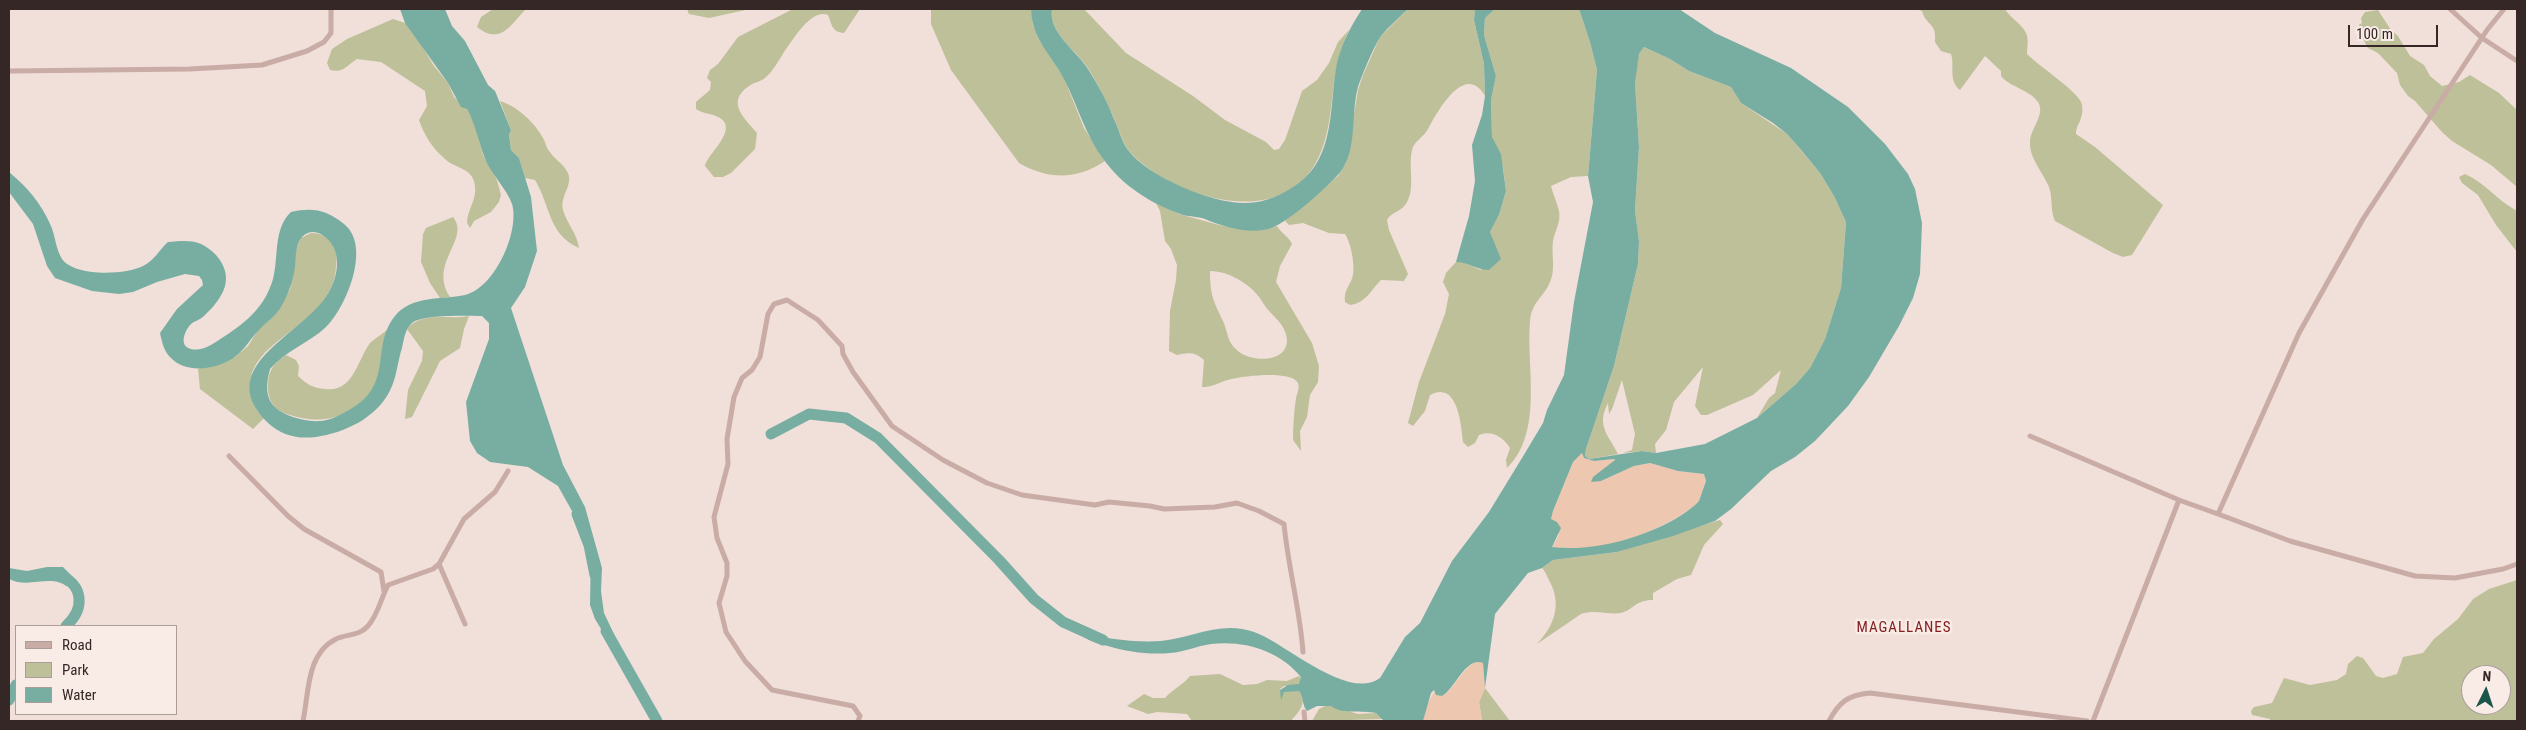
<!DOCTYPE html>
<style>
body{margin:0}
#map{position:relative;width:2526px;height:730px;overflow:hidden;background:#f1dfd9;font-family:"Roboto Condensed",sans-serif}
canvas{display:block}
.frame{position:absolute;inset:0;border:10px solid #352726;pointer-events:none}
.legend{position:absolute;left:15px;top:625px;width:162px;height:90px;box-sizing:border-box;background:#f9ebe5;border:1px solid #ab9d99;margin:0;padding:6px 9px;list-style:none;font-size:15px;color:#352726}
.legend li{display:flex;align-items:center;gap:10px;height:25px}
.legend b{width:25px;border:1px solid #ab9d99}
.north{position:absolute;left:2461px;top:665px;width:50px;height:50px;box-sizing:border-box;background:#f9ebe5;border:1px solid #ab9d99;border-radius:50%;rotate:4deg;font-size:14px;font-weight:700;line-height:20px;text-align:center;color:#352726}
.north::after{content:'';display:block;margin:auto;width:18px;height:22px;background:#1c564b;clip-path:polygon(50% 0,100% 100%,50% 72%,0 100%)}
.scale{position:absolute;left:2348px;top:25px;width:90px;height:22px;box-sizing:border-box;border:2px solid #352726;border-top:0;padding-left:6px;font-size:15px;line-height:18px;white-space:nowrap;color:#352726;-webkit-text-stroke:4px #f9ebe5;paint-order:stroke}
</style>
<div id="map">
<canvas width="2526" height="730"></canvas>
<div class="frame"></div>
<ul class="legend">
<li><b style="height:6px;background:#c9aca5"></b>Road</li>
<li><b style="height:14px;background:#bdc099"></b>Park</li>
<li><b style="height:14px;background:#78aea2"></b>Water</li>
</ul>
<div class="north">N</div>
<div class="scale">100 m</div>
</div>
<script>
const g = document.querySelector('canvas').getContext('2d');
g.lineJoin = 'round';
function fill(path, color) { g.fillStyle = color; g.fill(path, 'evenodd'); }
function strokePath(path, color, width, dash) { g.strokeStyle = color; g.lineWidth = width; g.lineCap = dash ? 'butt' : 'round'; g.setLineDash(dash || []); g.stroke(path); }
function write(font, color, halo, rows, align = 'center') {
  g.font = font + ' "Roboto Condensed",sans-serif'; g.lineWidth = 5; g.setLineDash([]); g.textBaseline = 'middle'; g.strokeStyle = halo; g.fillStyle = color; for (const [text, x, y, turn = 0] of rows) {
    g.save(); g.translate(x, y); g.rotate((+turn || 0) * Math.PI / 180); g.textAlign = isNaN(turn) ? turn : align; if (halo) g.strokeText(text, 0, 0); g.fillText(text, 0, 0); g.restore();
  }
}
fill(new Path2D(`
 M493,9h33c-15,15 -25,37 -49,18l4,-10z
 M687,9h63l-41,9 -20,-4z
 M793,9h67l-16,24c-12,-1 -12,-8 -16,-18 -17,-7 -35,25 -44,37 -5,8 -11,19 -18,25 -5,5 -12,5 -17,9 -24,16 -4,33 8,47l-2,16 -24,24 -8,4h-9l-9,-11c2,-12 36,-38 13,-49 -7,-4 -15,-3 -22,-8v-7l14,-12 1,-8 -4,-4 3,-8 8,-6 20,-27z
 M931,9h100l2,16 6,15 25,38 20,50 21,33c-29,19 -56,19 -86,2l-68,-93 -20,-46z
 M1052,9h32l42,44 67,43 32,24 41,22 8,8 5,-1 6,-9 17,-49 15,-11 12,-17 9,-21 11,-12c-5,12 -10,24 -12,36 -8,39 -4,79 -31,111 -43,49 -139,16 -176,-25 -8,-9 -11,-23 -16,-34 -8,-17 -16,-34 -26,-50 -11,-17 -40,-35 -36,-59z
 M1408,9h67l-1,11 10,44 1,32c-20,-35 -48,16 -57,33 -4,8 -14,12 -16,21 -4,17 3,34 -4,50 -5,12 -16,11 -21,20l2,10 19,44 -4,7 -23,-1c-10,10 -15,23 -31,25l-5,-3c-2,-12 6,-17 8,-27 2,-11 -2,-32 -8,-41l-16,-1 -26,-10 -14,2 -4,-4 53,-45 8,-13 12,-73 5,-15 17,-38z
 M1495,9h84l11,33 7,28 -9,106 -17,1 -20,9c2,8 6,17 8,25 2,12 -4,19 -6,30 -2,13 3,28 -3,41 -6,15 -19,20 -20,40 -4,45 14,110 -23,146l-1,-8 4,-12c-7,-11 -18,-18 -31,-13l-4,8 -7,4 -5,-5c-2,-17 -5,-62 -33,-47l-5,16 -12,15 -5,-3 11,-41 26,-68 4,-20 -6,-12 3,-9 10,-11h7l18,8 12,-30 -3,-8 9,-17 7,-24 -3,-24 -11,-30 -1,-37 5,-24 -12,-41 1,-17z
 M1915,9h90c5,9 17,15 21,24 3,6 1,15 1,21 10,11 54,39 55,51 2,15 -6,19 -6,29l19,13 68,58 -31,50 -9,2 -10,-4 -58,-32c-5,-11 -2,-23 -6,-34 -6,-15 -20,-29 -19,-45 0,-13 16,-28 8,-40 -9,-13 -27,-14 -37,-26v-5l-16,-15 -25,34c-12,-9 -5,-24 -9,-36l-10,-3 -6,-9c2,-20 -9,-16 -13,-31z
 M2378,10l13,20 7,6 12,20 14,9 6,11 12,10 17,-4 11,-7 29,18 18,17v77l-26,-22 -39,-24 -10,-9 -27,-31 -7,-5 -8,-11 -3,-12 -19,-20 -10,-5 -6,-11 -3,-12 3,-2 -1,-5 4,-6z
 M393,19l12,4 6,5 23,38 14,17 6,14 13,12 7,13 9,33 14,25 4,15 -2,7 -8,10 -17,9 -4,7 -3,-5c0,-13 10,-23 8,-37 -2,-19 -20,-17 -30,-27 -12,-10 -21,-24 -26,-39l8,-14 -2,-15 -44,-29 -24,-3c-11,7 -13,14 -27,11l-3,-7 5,-14 15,-10z
 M1644,47l26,12 19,12 42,16 10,16 46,31 33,39 14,23 12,26 -5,66 -16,51 -15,29 -14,16 -39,34 12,-20 6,-5 6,-23 -28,25 -46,20h-6l-6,-9 8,-39 -29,35 -8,28 -11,14 1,9 -14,-2 -19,2 9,-3 3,-16 -13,-54 -10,29 -3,5 -1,-11c-12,23 0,31 10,51l-29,5 -4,-3 1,-7 28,-83 24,-102 1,-23 -4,-30 4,-64 -4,-64 1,-20 3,-9z
 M500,101c17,5 35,22 43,37 3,5 3,10 7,14 6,9 16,13 19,24 2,11 -9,21 -6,34 4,14 14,23 16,38 -31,-14 -28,-41 -44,-68l-10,-2 -6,-20 -8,-8 -2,-15 2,-5z
 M2465,174c19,8 33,27 52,37v41l-21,-27 -18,-30 -16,-12 -3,-6z
 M1156,203l23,11 44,12 36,4 18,-4c4,7 12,11 15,18l-12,22 -4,16 36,61 7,23 -1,16 -8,13 -3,22 -7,14 1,20 -8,-11c0,-14 1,-28 3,-42 1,-4 4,-11 2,-15 -6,-13 -54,-7 -67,-4 -10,2 -19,9 -29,8l2,-27c-8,-8 -16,-8 -27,-5l-8,-4 1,-40 6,-31 1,-15 -6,-16 -6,-8 -5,-30zM1210,271c20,0 44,15 53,32 8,13 23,20 24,37 0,24 -37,22 -49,11 -11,-8 -10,-19 -15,-30 -10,-21 -13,-26 -13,-50z
 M453,217c18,22 -25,46 -3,80l-10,1 -10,-15 -9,-21 2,-28 3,-6z
 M311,233c9,0 17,3 22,12 4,7 4,14 3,22 -3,46 -48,60 -74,89 -17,19 -16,45 2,62l-11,11 -53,-40 -2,-20 37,-12 13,-11 10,-16 19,-18 13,-23 6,-40 5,-11z
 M469,316l-5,13 -4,19 -20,13 -28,56 -7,2 3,-29 14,-29 1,-10 -16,-22c14,-18 43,-9 62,-13z
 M388,329c-6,19 -4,45 -17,62 -20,28 -50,34 -81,24 -16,-5 -22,-13 -22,-30 0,-14 6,-23 18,-30l10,5 3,6 -1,10c8,8 15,12 27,13 28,4 32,-28 45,-46 5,-5 13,-9 18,-14z
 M1720,520l3,4 -19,21 -13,30 -14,4 -24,14v7c-18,0 -20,10 -32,13 -13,2 -26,-4 -40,1l-44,30c17,-18 25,-39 13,-62 -3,-5 -4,-10 -8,-14l11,-8 64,-8z
 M2517,580v141h-247v-2l-18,-4 -1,-4 3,-4 18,-4 12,-25 26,7 27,-5 9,-6 2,-10 9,-8 6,2 13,18 7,2 14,-4 6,-17 20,-4 11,-14 24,-20 15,-20 16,-10zM2471,675h30v30h-30z
 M1220,674l23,11 14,-1 10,-4 20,1 12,-5 3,3 -2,7h-16l-4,3 1,5 7,-4 11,1c9,13 0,20 -8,30h-99l-5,-7 -30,-2 -9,2 -21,-8 17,-12 9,4h12c8,-9 18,-13 25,-22z
 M1485,688l25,33h-28l-3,-19z
 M1325,706h6l27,8 18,-1 7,6 -71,2 7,-12z`), '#bdc099');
fill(new Path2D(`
 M1583,452l1,6 10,3 21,-2 -14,22 33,-15 16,-3 28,8 26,3 2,7 -7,20 -4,4c-24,20 -70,38 -100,43 -15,3 -29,1 -43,-1l7,-12 -8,-16 2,-8 20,-49z
 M1476,662h7l2,26 -6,14 3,19h-59l3,-14 9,-17 7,6c14,-8 19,-27 34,-34z`), '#edc7af');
fill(new Path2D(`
 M400,9h45l7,17 13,15 23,44 7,6 16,39 -2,5 2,15 8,8 12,39 6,54 -12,36 -14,21 52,157 22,42 17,61 -1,23 3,22 16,34 -11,-5 -14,-23 -5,-14 1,-60 -33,-59 -30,-19 -38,-5 -13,-9 -7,-12 -4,-39 23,-63v-16l-7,-7c-16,0 -58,-2 -70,7 -7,6 -8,16 -10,25 -4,12 -5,26 -10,38 -11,28 -42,45 -71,50 -19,4 -39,1 -54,-14 -56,-57 38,-87 62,-130 6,-11 10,-25 7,-38 -2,-13 -21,-31 -34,-17 -7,8 -6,20 -7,30 -2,14 -7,28 -14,40 -6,10 -15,15 -22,23 -9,9 -13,18 -23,26 -17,13 -49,19 -65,2 -7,-6 -9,-16 -11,-25l17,-24 26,-24 -1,-5 -3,-4 -14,-2 -28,8 -24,10 -14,2 -27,-3 -37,-13 -8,-12 -14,-42 -24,-32v-20c18,15 32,31 42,54 4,9 5,24 11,33 13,18 63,16 81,7 11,-5 16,-16 25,-24 20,-2 33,-3 48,13 20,23 7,43 -12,61 -4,4 -10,5 -13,8 -6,6 -13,22 0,25 12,3 25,-7 34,-13 23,-15 40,-30 48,-57 6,-23 0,-50 18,-67 22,-5 36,-2 53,12 28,22 2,84 -18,103 -17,16 -41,24 -56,42 -3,12 -6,28 5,38 10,10 32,15 46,14 10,-1 19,-6 28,-11 46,-25 21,-64 46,-94 17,-21 47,-16 70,-21 30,-7 55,-64 47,-91 -5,-14 -17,-26 -24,-39 -9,-18 -11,-38 -21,-56l-6,-2 -13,-24 -43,-60z
 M1031,9h21c-4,24 25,42 36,60 10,16 19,32 26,50 5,10 7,22 14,31 20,27 85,54 118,53 19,0 38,-9 53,-20 37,-28 30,-79 38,-120 5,-20 14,-37 25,-54h46c-9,9 -19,17 -27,27 -7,10 -19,39 -23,51 -8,28 1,68 -22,90 -15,15 -46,44 -65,51 -19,7 -48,-1 -66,-9 -8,-3 -17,-2 -25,-5 -30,-11 -58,-29 -76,-54 -19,-25 -26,-54 -40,-81 -13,-25 -32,-39 -33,-70z
 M1475,9h20l-10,9 -1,17 12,41 -5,24 1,37 9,17 5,37 -7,24 -9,17 11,27 -12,11c-12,0 -21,-8 -33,-8l13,-46 6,-35 -3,-36 10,-30 3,-19 -1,-32 -10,-44z
 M1579,9h100l36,24 76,35 57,39 37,37 23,30 7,15 7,34 -2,51 -7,24 -14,28 -30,51 -21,29 -33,35 -20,16 -24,14 -40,38 -16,12 -42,15 -56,16 -64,8 -11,8 -14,5 -33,41 -10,74 -2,-25c-17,-7 -28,26 -41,33l-6,-1 -2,-5 -3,3 -8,28h-39l-8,-8c-15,-3 -33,2 -45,-7h-14l-10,5c-5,-5 -3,-14 -8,-20l-15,1 -3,8 -1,-10 8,-5 11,-1 2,-7c-21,-26 -56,-37 -90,-33 -14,2 -27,8 -41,9 -21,2 -42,-1 -62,-7 -11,-3 -22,-5 -30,-14 26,6 55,11 83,9 31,-3 60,-21 93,-9 30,10 94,70 126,46l25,-41 15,-14 32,-62 37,-49 33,-54 21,-35 4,-13 17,-35 10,-73 19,-100 -5,-26 9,-106 -7,-28zM1644,47l26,12 19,12 42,16 10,16 32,20 14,11 14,16 19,23 14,23 12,26 -5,66 -16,51 -15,29 -14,16 -39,34 -52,26 -49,9 -14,-2 -53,8 -4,-3 1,-7 28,-83 24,-102 1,-23 -4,-30 4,-64 -4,-64 4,-29zM1582,453l2,5 10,3 20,-2 1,1 -22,17 -2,5 10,-1 33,-15 16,-3 28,8 26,3 2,7 -7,20 -4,4c-34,29 -99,48 -143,42l9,-19 -4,-6 -6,-3 2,-8 20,-49z
 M47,567h16l13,13 -10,6c-16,-12 -37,3 -57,-7v-11l18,3z`), '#78aea2');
strokePath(new Path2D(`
 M771,434l38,-20 37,4 32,20 121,122 35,39 29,23 40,18
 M577,514l12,31 6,30
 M59,575c25,10 26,34 7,51
 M606,631l51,90
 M9,700l7,-15`), '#78aea2', 11);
strokePath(new Path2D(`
 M2450,9l32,29 35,23
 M9,71l181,-2 72,-4 45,-14 17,-9 7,-9v-24
 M2030,436l149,64
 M229,456l59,60 16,13 77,43 3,19
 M2218,514l72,27 125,35 40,2 48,-9 14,-5
 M439,564l26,60
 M1304,712l1,9
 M303,721c6,-28 3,-67 33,-82 11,-5 23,-3 32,-13 10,-11 13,-28 20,-41l45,-16 6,-5 25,-45 31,-27 13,-21
 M858,721l2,-5 -7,-10 -81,-16 -27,-29 -19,-29 -7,-29 8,-27v-13l-10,-25 -3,-21 14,-53 -1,-25 7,-42 8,-19 10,-8 8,-13 8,-43 6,-10 13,-4 31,20 24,26 1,8 10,18 39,54 51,34 44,23 35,12 73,10 14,-3 41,4 14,3 51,-2 22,-4 22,8 25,13c4,43 16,85 19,128
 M1829,721c10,-19 19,-26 41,-28l217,28
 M2093,721l86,-221 39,14 81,-181 64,-114 124,-189 17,-21`), '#c9aca5', 5);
g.letterSpacing = '1px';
write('15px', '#841f22', '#f9ebe5', [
 ["MAGALLANES",1904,628]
]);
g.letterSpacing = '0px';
</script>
